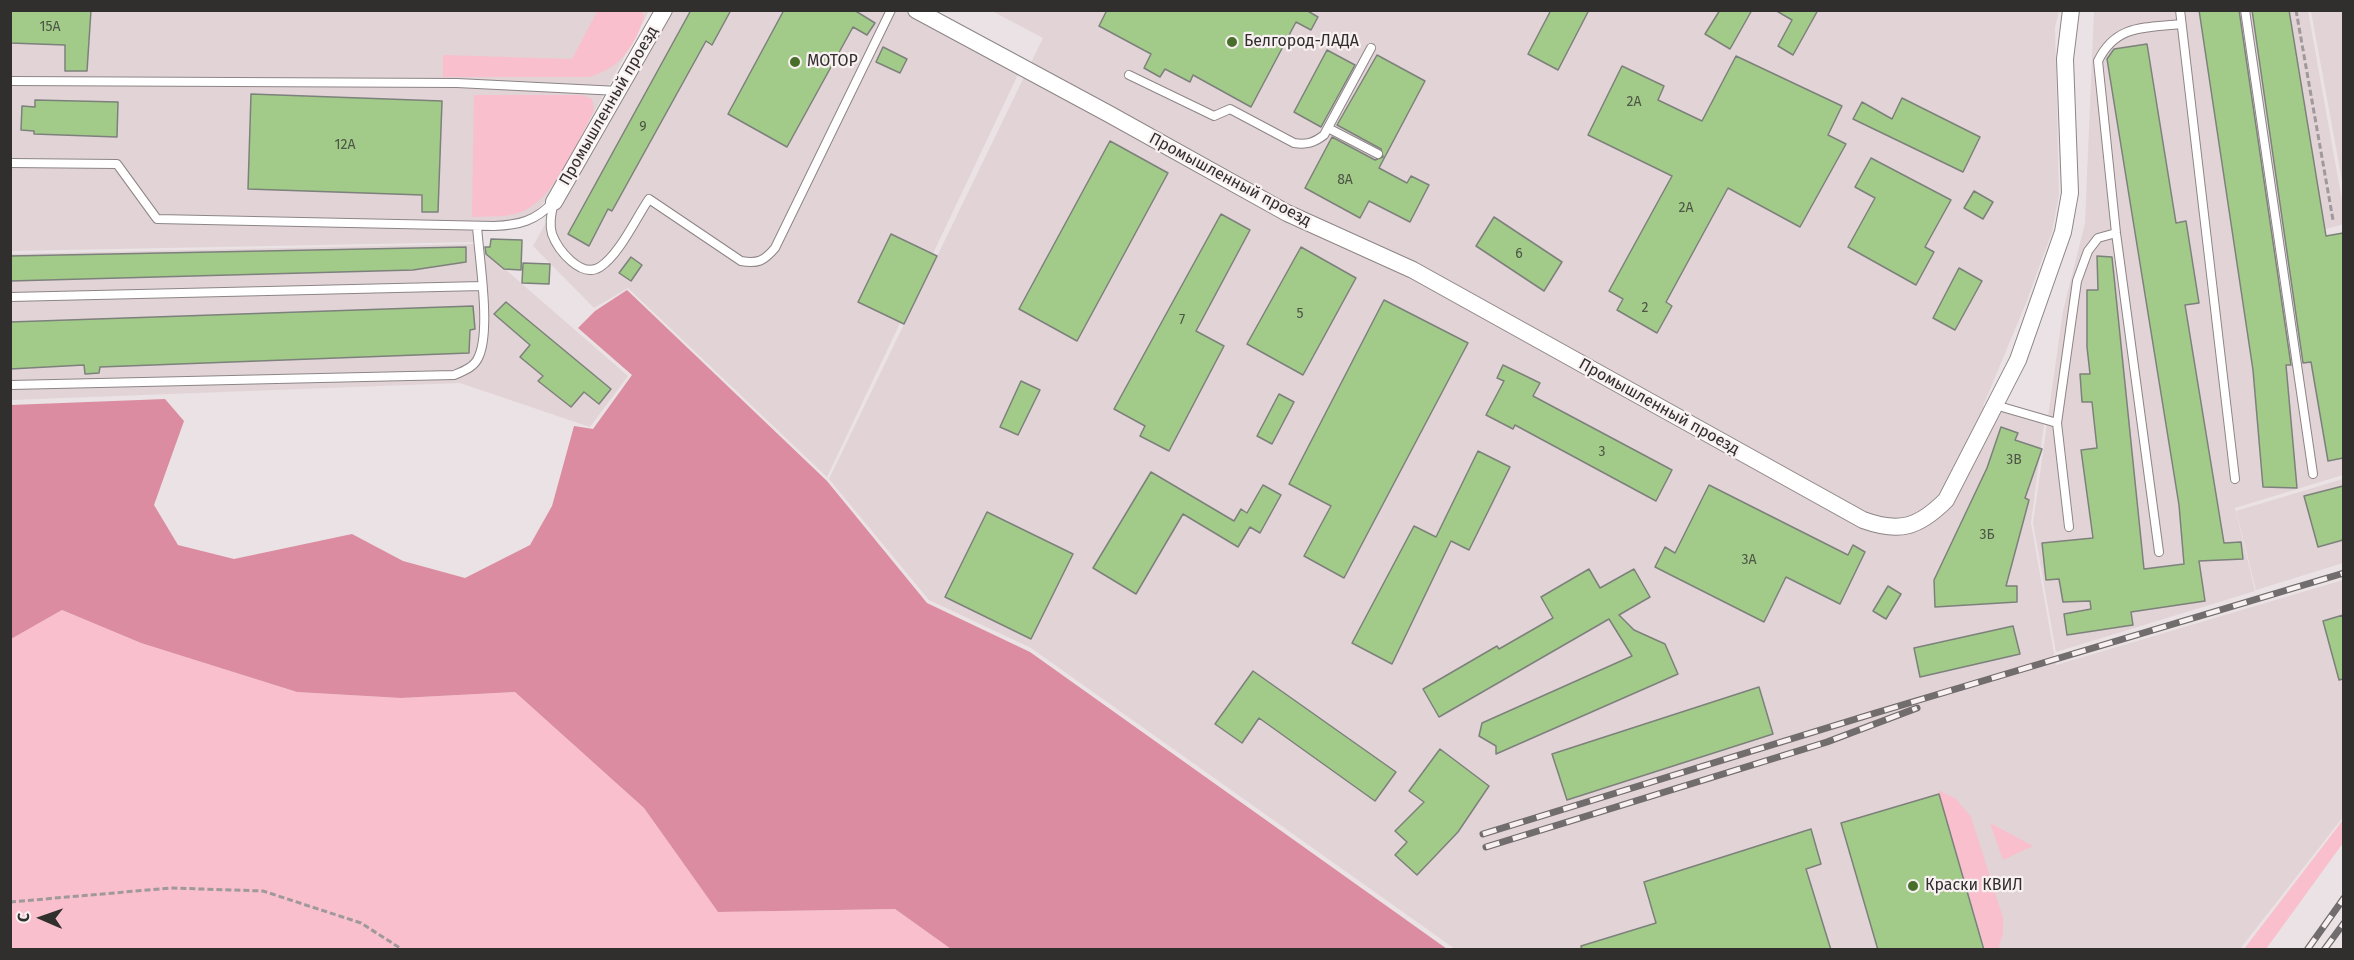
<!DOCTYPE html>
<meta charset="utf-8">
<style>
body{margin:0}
#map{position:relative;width:2354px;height:960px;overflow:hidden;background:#eae2e4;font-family:"Fira Sans",sans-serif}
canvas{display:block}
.frame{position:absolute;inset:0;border:12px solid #312e2e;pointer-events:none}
.north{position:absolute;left:12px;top:888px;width:60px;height:60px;-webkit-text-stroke:4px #f8f0f1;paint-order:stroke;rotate:272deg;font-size:16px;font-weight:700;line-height:24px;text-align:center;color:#312e2e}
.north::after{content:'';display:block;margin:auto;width:21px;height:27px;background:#312e2e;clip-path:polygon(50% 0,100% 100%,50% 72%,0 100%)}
</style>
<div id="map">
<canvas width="2354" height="960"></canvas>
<div class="frame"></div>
<div class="north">С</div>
</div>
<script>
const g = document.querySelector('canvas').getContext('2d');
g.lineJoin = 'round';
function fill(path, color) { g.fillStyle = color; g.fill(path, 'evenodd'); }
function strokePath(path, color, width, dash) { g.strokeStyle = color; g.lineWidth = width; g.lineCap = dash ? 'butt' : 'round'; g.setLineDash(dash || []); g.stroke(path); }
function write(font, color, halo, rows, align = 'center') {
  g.font = font + ' "Fira Sans",sans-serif'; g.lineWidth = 4.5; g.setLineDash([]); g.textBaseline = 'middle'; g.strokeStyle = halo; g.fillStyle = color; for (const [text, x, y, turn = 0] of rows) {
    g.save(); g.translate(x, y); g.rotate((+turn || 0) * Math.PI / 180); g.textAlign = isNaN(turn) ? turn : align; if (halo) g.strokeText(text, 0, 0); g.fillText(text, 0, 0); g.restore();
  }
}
fill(new Path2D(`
 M10,11h639l-102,188 -13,14 -20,7 -38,2 -1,20 -464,9z
 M663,11h261l98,55 -195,411 -199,-189 -34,20 -61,-62z
 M992,11h1067l-4,16 4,168 -7,37 -26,71 -43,103 61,18 -13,99 25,142 287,-85v237l-103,132h-785l-424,-301 -102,-48 -100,-121 214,-441z
 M2094,11h214l35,195 1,18 -45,12 44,223v16l-108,33 20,83 -199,61 -23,-129 30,-212 22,-88z
 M2311,11h32v175z
 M476,244l152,132 -38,51 -130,-44 -449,17 -1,-146z
 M2343,479v84l-87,27 -20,-79z`), '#e2d3d6');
fill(new Path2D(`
 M598,10l44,1 2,6c-9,30 -25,52 -55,60h-146v-22l129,4z
 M474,95h108l10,4 2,12c-17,31 -40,91 -76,102 -15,5 -31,3 -46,4z
 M62,610l79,33 156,49 104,6 114,-6 129,116 74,104 177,-3 56,40 -940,1v-311z
 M1938,790l18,9 15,18 32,101v16l-5,15h-13z
 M2343,820v23l-77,106h-22z
 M1990,823l43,23 -30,14z`), '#f9bfcd');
fill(new Path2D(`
 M627,290l200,191 100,122 103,49 417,297h-496l-56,-40 -177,3 -74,-104 -129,-116 -114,6 -104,-6 -156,-49 -79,-33 -51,29v-234l154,-6 19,22 -30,84 24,40 56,14 118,-25 51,27 62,17 65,-33 22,-39 22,-80 19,3 39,-54 -54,-47 17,-17z`), '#db8ca1');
const building = new Path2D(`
 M10,10h81l-4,61h-22v-26l-55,-2z
 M691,10h40l-19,35 -6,-4 -94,170 -4,-2 -19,37 -21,-12z
 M784,10h70l21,13 -8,12 -14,-8 -66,120 -59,-33z
 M1107,10h199l12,7 -7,13 -15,-8 -45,85 -58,-32 -3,7 -25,-13 -5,8 -16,-9 7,-14 -52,-28z
 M1551,10h38l-31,60 -30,-16z
 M1720,10h32l-22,39 -25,-15z
 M1775,10h43l-25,45 -15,-9 14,-26z
 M2199,10h40l52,355h-5l11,123 -34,-1 -10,-117z
 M2252,10h37l37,226 17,-3v225l-15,3 -17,-99 -8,1z
 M2147,44l29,179 10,-2 13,82 -14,2 39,238 17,-1 2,17 -44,2 6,40 -74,11 2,13 -66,10 -3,-21 27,-5 -1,-8 -27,1 -4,-23 -13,1 -4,-37 51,-5 -12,-88 16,-2 -5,-46h-10l-2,-28h10l-3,-27v-57h11l-1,-34 15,1 32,312 40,-5 -5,-59 -72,-446 7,-10z
 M883,47l24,12 -7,14 -24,-11z
 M1327,50l28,15 -34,62 -27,-15z
 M1377,55l48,26 -46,87 28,15 4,-7 18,9 -19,37 -41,-21 -9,17 -55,-30 27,-51 43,23 8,-3 -2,-8 -44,-24z
 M1736,56l106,50 -14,29 18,9 -46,83 -72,-39 -62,114 6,4 -15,27 -40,-23 6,-11 -14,-8 63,-115 -84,-41 34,-69 42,20 -6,14 44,21z
 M251,94l191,7 -4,111h-16v-17l-174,-6z
 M1902,98l78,39 -17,35 -110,-53 9,-17 30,17z
 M35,100l83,2 -1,35 -83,-3v-3l-13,-1 1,-24 13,1z
 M1110,141l58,32 -91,168 -58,-32z
 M1871,158l80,42 -26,47 9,5 -18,33 -68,-38 27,-49 -20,-11z
 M1974,191l19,11 -10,17 -19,-11z
 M1221,214l29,16 -54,101 28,15 -55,105 -29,-15 5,-10 -31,-17z
 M1494,217l68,45 -18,29 -68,-45z
 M891,234l46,22 -33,68 -46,-22z
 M491,239l31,1 -1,30 -17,-1 -18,-15 -1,-7h5z
 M466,247v15l-53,8 -403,11v-25z
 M1301,247l55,31 -53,97 -56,-31z
 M631,257l11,8 -11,16 -12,-8z
 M523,263l27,1 -1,20 -27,-1z
 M1959,268l23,13 -27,49 -22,-12z
 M1384,300l84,43 -124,235 -40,-22 27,-50 -42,-22z
 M506,302l105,87 -12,15 -15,-12 -13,15 -33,-26 5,-5 -23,-19 10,-12 -36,-31z
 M473,306l2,23 -5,1 -1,23 -369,14 -1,6 -14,1 -1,-9 -74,4v-47z
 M1503,365l37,18 -7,13 139,74 -16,31 -141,-76 -2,4 -27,-14 18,-34 -7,-3z
 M1021,381l19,9 -22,45 -18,-8z
 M1279,394l15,8 -22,42 -15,-8z
 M2001,427l17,6 -3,7 27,9 -17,49 4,2 -23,86h11v16l-82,5 -1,-27 53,-112z
 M1478,451l32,16 -41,83 -18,-9 -59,123 -40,-21 62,-117 22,11z
 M1151,472l83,49 7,-12 6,4 16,-28 18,10 -21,38 -10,-6 -12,20 -55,-33 -47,80 -43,-26z
 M1709,485l139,70 5,-10 12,7 -25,52 -54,-27 -22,45 -109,-55 10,-20 10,6z
 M2343,486v54l-25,7 -14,-51z
 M987,512l86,42 -42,85 -86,-42z
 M1589,569l11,19 34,-19 16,28 -31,18 15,15 31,14 13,30 -182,80v-8l-17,-10 3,-13 150,-67 -23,-37 -170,98 -16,-28 74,-43 2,3 54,-31 -12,-21z
 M1888,586l13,8 -15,25 -13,-8z
 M2343,615v64l-4,1 -16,-59z
 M2013,626l7,28 -100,23 -6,-29z
 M1253,671l143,101 -21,29 -116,-83 -17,25 -27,-19z
 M1759,687l14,47 -206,66 -15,-46z
 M1440,749l49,37 -31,46 -41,43 -22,-20 12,-13 -12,-11 29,-29 -15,-11z
 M1939,794l45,156h-106l-37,-127z
 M1811,829l10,35 -15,5 25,81h-249l-1,-4 75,-23 -12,-41z`);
fill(building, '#a2ca89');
strokePath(building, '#7d817b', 1.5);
const lane = new Path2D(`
 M2180,10l55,469
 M2245,10l68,464
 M1129,75l85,41 16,-7 64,34c12,2 20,0 30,-8l47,-87
 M10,81l447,2 162,8
 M1328,128l50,26
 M10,163l107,1 40,55 337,7c25,-1 42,-5 59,-24
 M554,202c-3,11 -5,22 -2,32 6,16 29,45 48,33 19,-12 36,-49 49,-68l92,62c17,3 23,0 34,-13l116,-238
 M10,297l472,-11
 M10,385l444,-10c10,-4 21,-8 25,-19 12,-28 0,-98 -2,-130
 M1995,405l62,18
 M2069,527l-12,-104 20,-142 11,-30 10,-13 18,-5
 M2159,552l-43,-319 -18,-172c18,-37 47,-33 83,-37`);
const street = new Path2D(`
 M916,10l193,104 178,99 126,57 450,250c36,13 55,8 83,-20l72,-140 45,-128 7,-39 -5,-134 6,-49
 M554,202l110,-192`);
strokePath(lane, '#8c8586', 10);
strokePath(street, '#8c8586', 18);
strokePath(new Path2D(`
 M2296,10l37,210
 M10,902l161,-14 92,3 98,32 42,27`), '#9f999b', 3, [6, 3]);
strokePath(lane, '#fff', 8);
strokePath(street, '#fff', 16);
const rail = new Path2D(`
 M1483,834l389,-120 472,-141
 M1486,847l341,-105 90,-34
 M2307,950l37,-52
 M2324,950l20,-27`);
strokePath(rail, '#716c6d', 7);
strokePath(rail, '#f8f0f1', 4.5, [14]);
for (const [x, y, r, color] of [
 [1232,42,6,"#486f2a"],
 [795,62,6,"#486f2a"],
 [1913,886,6,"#486f2a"]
]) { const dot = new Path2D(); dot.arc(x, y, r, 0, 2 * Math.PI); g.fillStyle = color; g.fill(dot); strokePath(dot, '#f8f0f1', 2); }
write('14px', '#4d5545', null, [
 ["15А",50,27],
 ["2А",1634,102],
 ["9",643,127],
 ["12А",345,145],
 ["8А",1345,180],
 ["2А",1686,208],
 ["6",1519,254],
 ["2",1645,308],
 ["5",1300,314],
 ["7",1182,320],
 ["3",1602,452],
 ["3В",2014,460],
 ["3Б",1987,535],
 ["3А",1749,560]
]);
write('16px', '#312e2e', '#f8f0f1', [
 ["Белгород-ЛАДА",1244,42],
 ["МОТОР",807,62],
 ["Краски КВИЛ",1925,886]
], 'left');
write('16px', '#312e2e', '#f8f0f1', [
 ["Промышленный проезд",609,106,-60],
 ["Промышленный проезд",1230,180,28],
 ["Промышленный проезд",1659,407,29]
]);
</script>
